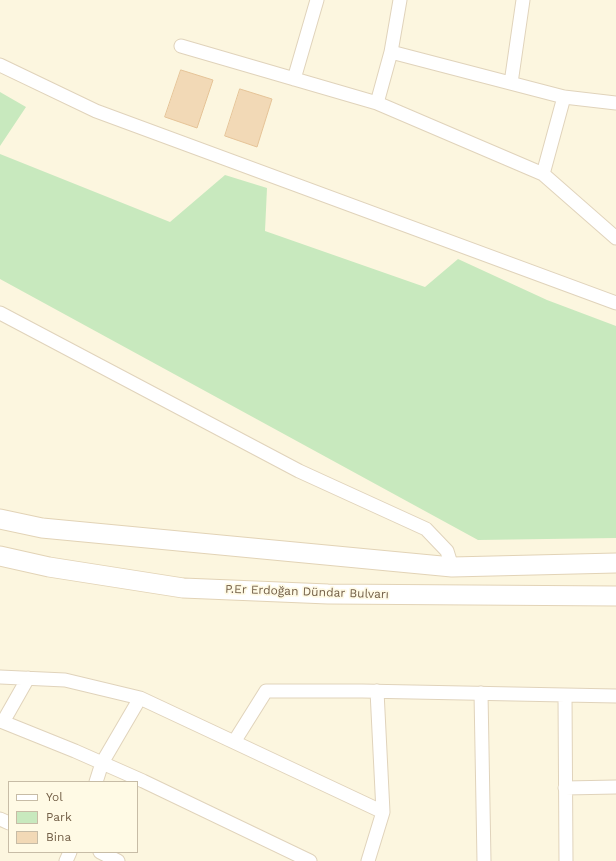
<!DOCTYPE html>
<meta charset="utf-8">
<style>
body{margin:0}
#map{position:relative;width:616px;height:861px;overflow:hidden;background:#fcf6df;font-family:"Work Sans",sans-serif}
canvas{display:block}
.legend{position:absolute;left:8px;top:781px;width:130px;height:72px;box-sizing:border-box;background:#fffae5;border:1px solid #c7bca6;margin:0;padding:5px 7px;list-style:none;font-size:12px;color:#735f47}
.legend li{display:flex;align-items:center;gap:8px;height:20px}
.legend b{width:20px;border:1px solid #c7bca6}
</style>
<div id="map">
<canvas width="616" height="861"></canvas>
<ul class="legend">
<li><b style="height:5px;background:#fff"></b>Yol</li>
<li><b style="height:11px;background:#c8e9be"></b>Park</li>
<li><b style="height:11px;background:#f2d9b6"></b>Bina</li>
</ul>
</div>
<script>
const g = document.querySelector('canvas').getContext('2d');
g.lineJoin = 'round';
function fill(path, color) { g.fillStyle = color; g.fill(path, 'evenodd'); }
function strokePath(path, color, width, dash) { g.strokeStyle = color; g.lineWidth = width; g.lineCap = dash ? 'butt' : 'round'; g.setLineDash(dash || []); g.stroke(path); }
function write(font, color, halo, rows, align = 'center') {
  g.font = font + ' "Work Sans",sans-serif'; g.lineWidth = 3.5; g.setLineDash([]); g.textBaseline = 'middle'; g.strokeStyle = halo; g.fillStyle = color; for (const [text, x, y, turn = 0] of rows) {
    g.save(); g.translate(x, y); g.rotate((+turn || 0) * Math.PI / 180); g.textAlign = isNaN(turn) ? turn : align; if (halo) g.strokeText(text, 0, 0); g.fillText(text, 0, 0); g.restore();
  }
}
fill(new Path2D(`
 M0,92l26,15 -26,39z
 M0,154l170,68 55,-47 42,13 -2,43 160,56 33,-28 89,41 69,26v212l-138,2 -478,-261z`), '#c8e9be');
const building = new Path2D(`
 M181,70l32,10 -16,48 -32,-11z
 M240,89l32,10 -15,48 -32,-11z`);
fill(building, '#f2d9b6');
strokePath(building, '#e5c397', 1);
const street = new Path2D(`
 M181,46l196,57 166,71 73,64
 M391,52l173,45 52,6
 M0,65l96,46 520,192
 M294,79l23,-79
 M511,83l12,-83
 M377,103l14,-51 9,-52
 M543,174l21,-77
 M0,313l299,158 127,58 21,22 5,16
 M0,677l65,3 75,18 94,44 32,-51h96l254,5
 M28,678l-25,44 72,29 68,30 167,80
 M481,693l3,168
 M565,695l1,166
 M234,742l149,70
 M96,782l6,-19 38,-65
 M565,788l51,-1
 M0,819l9,4
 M100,852l18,9
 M66,861l4,-9
 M368,861l15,-49 -6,-121`);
const secondary = new Path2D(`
 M0,519l42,9 410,39 164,-4
 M0,556l49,11 134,21 145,6 288,2`);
strokePath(street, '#e0d3bb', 15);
strokePath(secondary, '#e2d3b6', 21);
strokePath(street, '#fff', 13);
strokePath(secondary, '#fff', 19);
write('12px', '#735f47', '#fffae5', [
 ["P.Er Erdoğan Dündar Bulvarı",307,592,2]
]);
</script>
